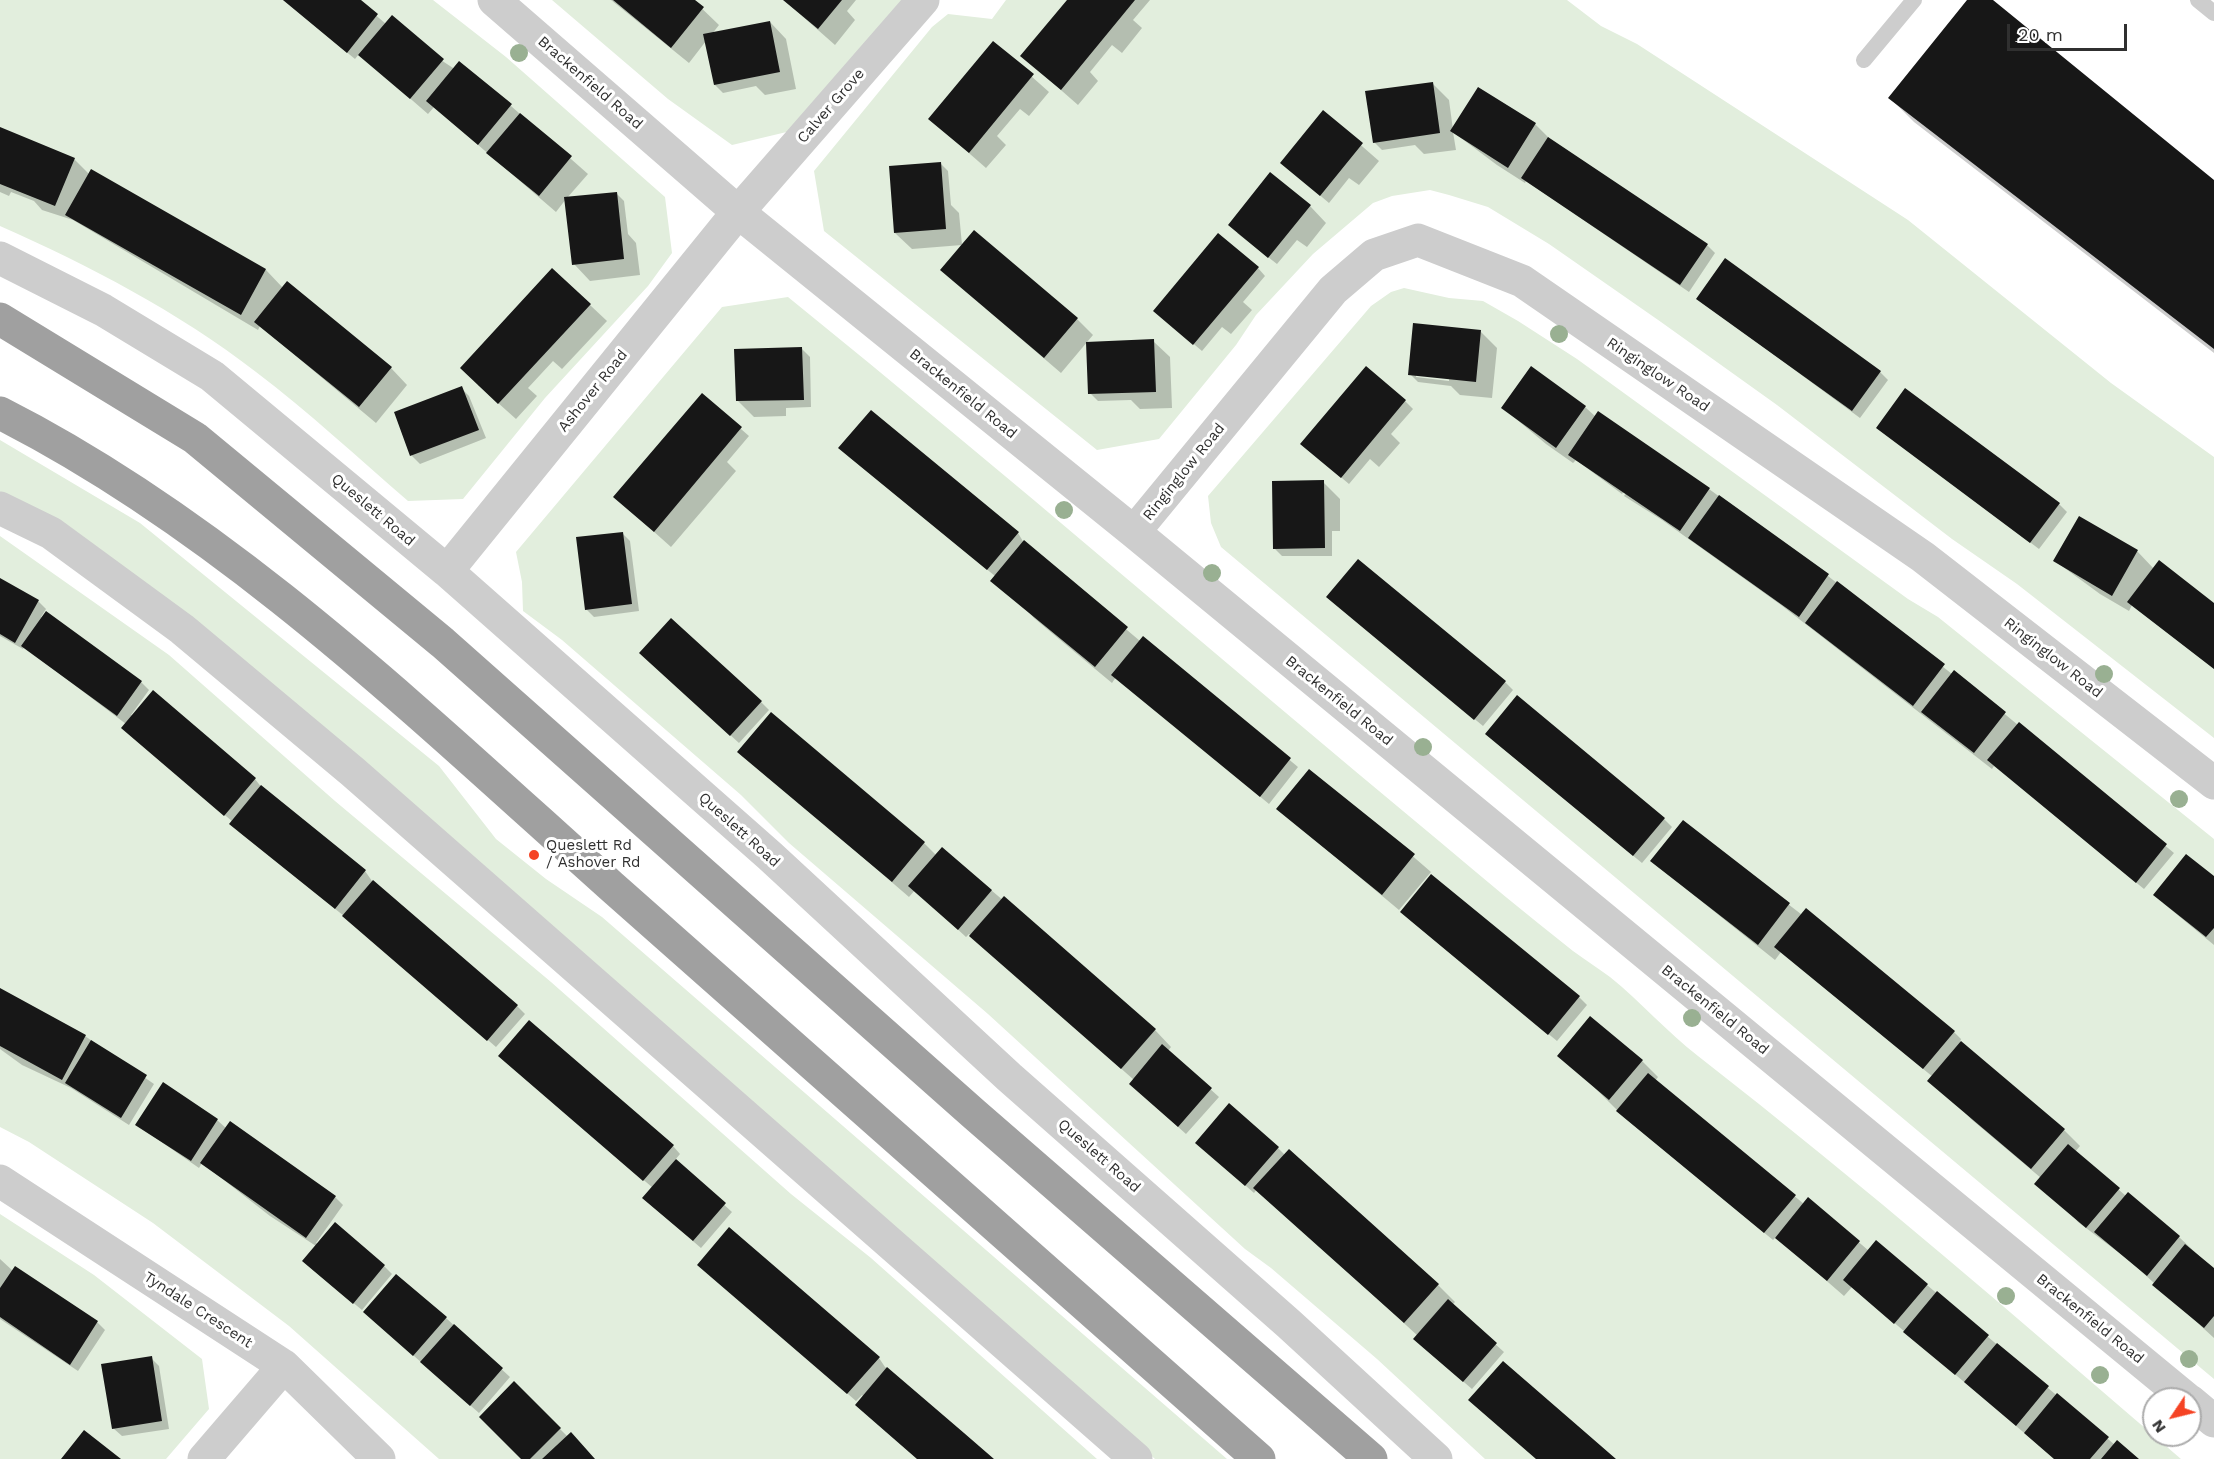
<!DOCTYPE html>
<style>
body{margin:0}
#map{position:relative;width:2214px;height:1459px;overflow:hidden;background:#fff;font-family:"Work Sans",sans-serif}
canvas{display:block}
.north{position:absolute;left:2142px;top:1387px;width:60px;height:60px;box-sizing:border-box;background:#fff;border:2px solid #acacac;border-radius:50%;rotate:235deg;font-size:16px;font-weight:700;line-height:24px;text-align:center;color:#303030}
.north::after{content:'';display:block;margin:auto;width:21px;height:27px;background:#f54324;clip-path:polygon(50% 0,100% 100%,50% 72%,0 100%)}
.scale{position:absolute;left:2007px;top:24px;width:120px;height:27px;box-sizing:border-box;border:3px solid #303030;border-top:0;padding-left:8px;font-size:18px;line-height:21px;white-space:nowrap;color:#303030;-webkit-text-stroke:4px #fff;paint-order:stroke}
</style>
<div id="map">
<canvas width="2214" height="1459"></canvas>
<div class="north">N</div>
<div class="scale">20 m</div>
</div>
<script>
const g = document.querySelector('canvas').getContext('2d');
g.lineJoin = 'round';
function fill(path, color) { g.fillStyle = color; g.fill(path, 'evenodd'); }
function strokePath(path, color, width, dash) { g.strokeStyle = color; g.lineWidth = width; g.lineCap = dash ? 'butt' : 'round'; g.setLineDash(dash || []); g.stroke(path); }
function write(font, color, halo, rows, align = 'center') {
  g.font = font + ' "Work Sans",sans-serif'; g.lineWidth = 6; g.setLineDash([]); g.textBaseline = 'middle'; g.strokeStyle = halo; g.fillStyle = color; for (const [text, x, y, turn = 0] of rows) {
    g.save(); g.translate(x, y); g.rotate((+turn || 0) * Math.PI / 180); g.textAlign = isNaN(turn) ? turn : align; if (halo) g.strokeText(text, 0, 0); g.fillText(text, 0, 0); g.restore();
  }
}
fill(new Path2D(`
 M0,0h433l73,57 159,140 7,56 -24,33 -103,112 -82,101 -55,2c-50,-43 -99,-89 -152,-129 -79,-61 -166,-106 -256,-146z
 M552,0h353l-110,130 -63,15 -64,-46z
 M1006,0h561l34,26 36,18 271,176 203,163 103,74v281l-197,-154 -65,-45 -175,-134 -116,-83 -112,-78 -61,-37 -39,-12 -19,-5 -38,6 -19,7 -60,51 -57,61 -20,30 -77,94 -62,11 -273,-219 -10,-60 118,-144 16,-13 44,5z
 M1404,288l45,10 34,3 35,20 59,38 331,240 30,18 276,222v540l-993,-832 -10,-24 -3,-27 163,-190 20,-14z
 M788,297c220,178 433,363 651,544 44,37 88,74 134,110 12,9 25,17 37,26 31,25 57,55 88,79 166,129 324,266 483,403h-696l-108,-100 -106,-91 -26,-19 -257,-235 -199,-171 -48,-48 -179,-155 -39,-29 -1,-29 -6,-30 206,-245z
 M0,440l140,83 299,243 57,73 50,40 56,38 625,542h-72l-174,-155 -981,-812z
 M0,536l169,119 166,146 216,181 240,212 80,64 226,201h-658l-150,-133 -136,-103 -124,-81 -29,-15z
 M0,1214l94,61 108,84 7,50 -43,50h-166z`), '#e2eedd');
fill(new Path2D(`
 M283,0h75l28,24 125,82 77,68 -21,24 49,-5 8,8 4,33 8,9 4,32 -50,6 -16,-17 -8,-65 -10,13 -122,-105 -6,7 -69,-60 -4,5z
 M611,0h82l26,25 -7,9 58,-12 16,17 10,50 -31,6 -9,-9 -33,7 -8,-8 -9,-44 -17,22z
 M784,0h72l-9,11 8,9 -20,25z
 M1069,0h81l-17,20 9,8 -20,25 -10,-8 -22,27 8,9 -20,24 -56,-49z
 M1969,0h22l223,182v171l-300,-231 -24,-24z
 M994,43l55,49 -20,24 -9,-7 -23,27 9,9 -20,23 -56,-49z
 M1432,83l17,17 4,30 82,-6 15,15 157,106 8,8 -26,39 -163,-111 -1,2 -28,-18 -44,-33 3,18 -32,4 -9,-9 -33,5 -8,-8z
 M1323,112l56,49 -20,24 -10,-7 -20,25 -39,-33z
 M0,129l74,30 16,16 2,-4 174,99 17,18 108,80 16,17 -31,38 -116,-97 -2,4 -185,-110 -31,-10 -8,-9 -23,-9 -2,4 -9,-4z
 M940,163l8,8 3,34 8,8 3,32 -50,4 -17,-16z
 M1310,206l16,17 -19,24 -10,-7 -20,24 -40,-31z
 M1258,268l7,8 -22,26 9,8 -21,24 -9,-7 -20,24 -39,-33z
 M1698,299l182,73 8,8 -28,38z
 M590,305l17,16 -45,48 -9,-8 -25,27 9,8 -21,23 -38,-34z
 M985,308l92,11 16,16 -32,38z
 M1480,331l17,17 -5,50 -32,-3 -9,-9 -33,-4 -8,-8zM1416,374l33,4v3l-33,-4z
 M1153,341l17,16 2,51 -32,1 -9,-9 -33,1 -8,-8z
 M802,349l8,8 1,50 -25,1v8l-32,1 -17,-17z
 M461,388l8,8 17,42 -66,26 -8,-8 -16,-43z
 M702,395l47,41 -22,26 9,9 -65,76 -56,-50z
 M1405,401l8,8 -22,25 9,9 -21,24 -9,-8 -21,25 -39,-33z
 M1585,407l11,10 29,14 84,58 119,87 124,98 2,-2 64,53 1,-1 155,129 -30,36 -150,-123 -2,3 -211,-164 -119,-85 -38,-24 30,-44h-3l-29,42 -46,-34 -3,3 -27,-19 -43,-36z
 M1878,428l181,76 8,8 -28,37z
 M848,456l170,77 6,10 116,98 3,-3 155,129 -29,37 -153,-127 -4,6 -53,-44 -25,-21 -39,-42z
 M1323,482l17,17v32h-8v25h-50l-8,-8z
 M622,533l8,8 9,70 -45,6 -8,-8z
 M2137,551l17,18 60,36v64l-82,-64 -3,6 -29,-17 -45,-33z
 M0,579l38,22 8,8 -5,8 100,65 8,8 -18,25 2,1 20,-24 102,87 7,9 103,83 7,10 145,125 8,8 -29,33 -152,-131 -105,-84 -6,-10 -102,-87 -5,-11 -102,-77 -1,2 -23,-13z
 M1328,597l177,85 8,8 -30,36z
 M649,661l112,41 8,8 -30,33z
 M1495,742l169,77 8,8 -30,36z
 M1278,809l109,25 44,38 -32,38z
 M823,823l101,20 13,13 6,-7 212,181 16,17 -3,4 51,46 -33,37 -48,-43 -4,-11 -165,-146 -3,3 -51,-47 -6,7z
 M2214,878v67l-51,-42z
 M1762,884l192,148 7,7 -1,3 104,88 16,16 -5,6 51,44 53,41 35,33v68l-84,-77 -52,-39 -37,-44 -70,-59 -38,-42 -152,-125 -6,8 -89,-71z
 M1410,920l169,77 8,8 -30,36z
 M0,990l85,46 69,48 -25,41 -58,-37 -49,-23 -22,-16z
 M1642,1061l16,16 -3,4 149,123 29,16 36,31 58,34 188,160 22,14h-82l-203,-172 -8,9 -68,-59 -3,3 -147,-121 -34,-34z
 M508,1064l165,82 7,8 -5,6 57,52 -31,36 -49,-42 1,-18z
 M217,1120l10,9 108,68 8,8 -27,38 68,23 8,8 -30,36 -50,-41 4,-23 -46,-30 -68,-53 -3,5 -62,-43z
 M1278,1148l7,7 4,-4 149,134 17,17 -3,3 52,47 -32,37 -49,-42 -5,-11 -161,-147 -3,4 -49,-43z
 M0,1259l13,12 84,51 8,8 -27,41 -78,-52z
 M707,1272l172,86 6,9 107,92h-74l-54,-62 -2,-2 -6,6z
 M446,1318l64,59 -31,36 -106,-93z
 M151,1358l8,8 10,63 -47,7 -9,-8z
 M514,1383l54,54 26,22h-71z`), '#0003');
fill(new Path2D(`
 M283,0h78l17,14 -31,39z
 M613,0h82l9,7 -33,41z
 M783,0h59l-24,29z
 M1067,0h68l-74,90 -41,-34z
 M1967,0h26l221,180v169l-326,-251z
 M392,15l52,44 -34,40 -52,-44z
 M770,21l10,51 -66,13 -11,-51z
 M993,41l41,33 -65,79 -41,-34z
 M459,61l53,43 -34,41 -52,-44z
 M1433,82l7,51 -67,10 -8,-52z
 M1478,87l58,36 -28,45 -58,-37z
 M1323,110l40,33 -43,53 -40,-33z
 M520,113l52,43 -33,40 -53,-43z
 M0,127l75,31 -20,48 -55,-22z
 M1548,137l160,107 -28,41 -159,-107z
 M941,162l5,67 -52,4 -5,-67z
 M91,169l175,100 -25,46 -176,-100z
 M1270,172l41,33 -43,53 -40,-33z
 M617,192l7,67 -52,6 -8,-68z
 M974,230l104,88 -34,40 -104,-88z
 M1218,233l41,34 -66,78 -40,-34z
 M1725,258l156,113 -29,40 -156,-112z
 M552,268l39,36 -93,100 -38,-36z
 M287,281l105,86 -33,40 -105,-85z
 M1413,323l68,7 -5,52 -68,-7z
 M1154,339l2,53 -68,2 -2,-52z
 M802,347l2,53 -68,1 -2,-52z
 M1366,366l40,34 -65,78 -41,-34z
 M1531,366l55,40 -30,42 -55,-40z
 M462,386l17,44 -69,26 -16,-44z
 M1905,388l155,115 -30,40 -154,-115z
 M702,393l40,34 -88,105 -41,-35z
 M871,410l148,122 -32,38 -149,-122z
 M1598,411l112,77 -30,43 -112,-76z
 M1324,480l1,68 -52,1 -1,-68z
 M1719,495l110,79 -30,43 -111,-79z
 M2079,516l59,34 -26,46 -59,-35z
 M623,532l9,72 -47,6 -9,-73z
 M1024,540l104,87 -33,40 -105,-86z
 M1358,559l148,122 -32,39 -148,-123z
 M2159,560l55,43v66l-87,-67z
 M0,578l39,22 -24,43 -15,-9z
 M1837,581l108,83 -32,42 -108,-83z
 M46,611l96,70 -25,35 -96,-70z
 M671,618l91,83 -32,35 -91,-83z
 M1143,636l148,122 -31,39 -149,-122z
 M1954,670l52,42 -32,41 -53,-41z
 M153,690l103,88 -32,38 -103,-88z
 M1517,695l148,123 -32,38 -148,-122z
 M771,712l154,130 -33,40 -155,-130z
 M2019,722l148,122 -31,39 -149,-123z
 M1309,769l106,85 -33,41 -106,-86z
 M261,785l105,85 -31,39 -106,-85z
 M1683,820l107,83 -32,42 -108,-84z
 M942,847l50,43 -34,40 -50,-44z
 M2186,854l28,22v52l-8,9 -53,-42z
 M1431,874l149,122 -32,39 -148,-123z
 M373,880l145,125 -31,36 -145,-125z
 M1004,896l152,133 -35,40 -152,-133z
 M1806,908l149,123 -32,38 -149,-122z
 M0,988l86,47 -24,45 -62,-34z
 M1590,1016l53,44 -34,40 -52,-44z
 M529,1020l145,125 -31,36 -145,-125z
 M91,1040l56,35 -26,43 -56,-35z
 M1961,1041l104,88 -34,40 -104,-88z
 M1162,1044l50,44 -34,39 -49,-43z
 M1648,1073l148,122 -32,38 -148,-122z
 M163,1082l55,37 -27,42 -56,-36z
 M1229,1103l50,44 -34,39 -50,-43z
 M230,1121l106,75 -30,42 -106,-75z
 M2068,1144l52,44 -34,40 -52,-44z
 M1289,1149l150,135 -35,39 -151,-135z
 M676,1159l50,44 -33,38 -51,-43z
 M2128,1192l52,44 -33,40 -53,-44z
 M1808,1197l52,44 -33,40 -52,-43z
 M335,1222l50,43 -32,39 -51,-43z
 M729,1227l151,130 -33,37 -150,-129z
 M1876,1240l52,44 -34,40 -51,-44z
 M2185,1244l29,24v48l-10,12 -52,-43z
 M15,1266l83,55 -28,44 -70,-48v-29z
 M396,1274l51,43 -34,39 -50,-44z
 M1937,1291l52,44 -34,40 -52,-43z
 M1448,1299l49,44 -34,39 -50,-43z
 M454,1324l49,44 -33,38 -50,-44z
 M1997,1343l52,43 -33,40 -52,-44z
 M152,1356l10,65 -50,8 -11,-65z
 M1503,1361l75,65 38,33h-80l-68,-59z
 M887,1367l77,66 30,26h-77l-62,-54z
 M514,1381l47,47 -31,31h-9l-42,-42z
 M2057,1393l52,44 -19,22h-36l-30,-26z
 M84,1430l37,29h-60z
 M571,1432l24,27h-53z
 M2117,1440l22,19h-38z`), '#171717');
strokePath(new Path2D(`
 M2198,0l16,13
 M1864,60l50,-60`), '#cdcdcd', 16);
strokePath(new Path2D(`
 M494,0l244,212 396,320 1053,867
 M0,258l103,52 109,66 235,195 323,285 239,221 280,247 147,135
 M0,508l51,25 131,96 171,143 783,687
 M1134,532l199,-242 41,-35 44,-15 104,41 401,276 291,226
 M447,571l291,-359 185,-212
 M0,1181l284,185 95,93
 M2190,1401l24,20
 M204,1459l80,-93`), '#cdcdcd', 33);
strokePath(new Path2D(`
 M0,319l195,119 248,205 531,471 397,345
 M0,413c227,115 422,304 611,473 215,192 431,383 648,573`), '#a0a0a0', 33);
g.fillStyle = '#99b092';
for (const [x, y] of [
 [519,53],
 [1559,334],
 [1064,510],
 [1212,573],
 [2104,674],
 [1423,747],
 [2179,799],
 [1692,1018],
 [2006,1296],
 [2189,1359],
 [2100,1375]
]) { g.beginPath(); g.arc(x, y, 9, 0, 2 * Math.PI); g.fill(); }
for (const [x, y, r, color] of [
 [534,855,6,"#f54324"]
]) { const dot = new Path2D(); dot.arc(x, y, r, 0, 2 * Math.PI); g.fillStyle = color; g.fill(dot); strokePath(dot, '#fff', 2); }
write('15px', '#303030', '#fff', [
 ["Brackenfield Road",590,83,41],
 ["Calver Grove",831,106,-49],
 ["Ringinglow Road",1658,375,34],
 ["Ashover Road",593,391,-51],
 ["Brackenfield Road",963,394,39],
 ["Ringinglow Road",1184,472,-51],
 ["Queslett Road",373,510,40],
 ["Ringinglow Road",2053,658,38],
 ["Brackenfield Road",1339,701,39],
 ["Queslett Road",739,830,42],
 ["Brackenfield Road",1715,1010,39],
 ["Queslett Road",1099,1156,41],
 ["Tyndale Crescent",198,1310,33],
 ["Brackenfield Road",2090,1319,39]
]);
write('15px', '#303030', '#fff', [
 ["Queslett Rd",546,846],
 ["/ Ashover Rd",546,863]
], 'left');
</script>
